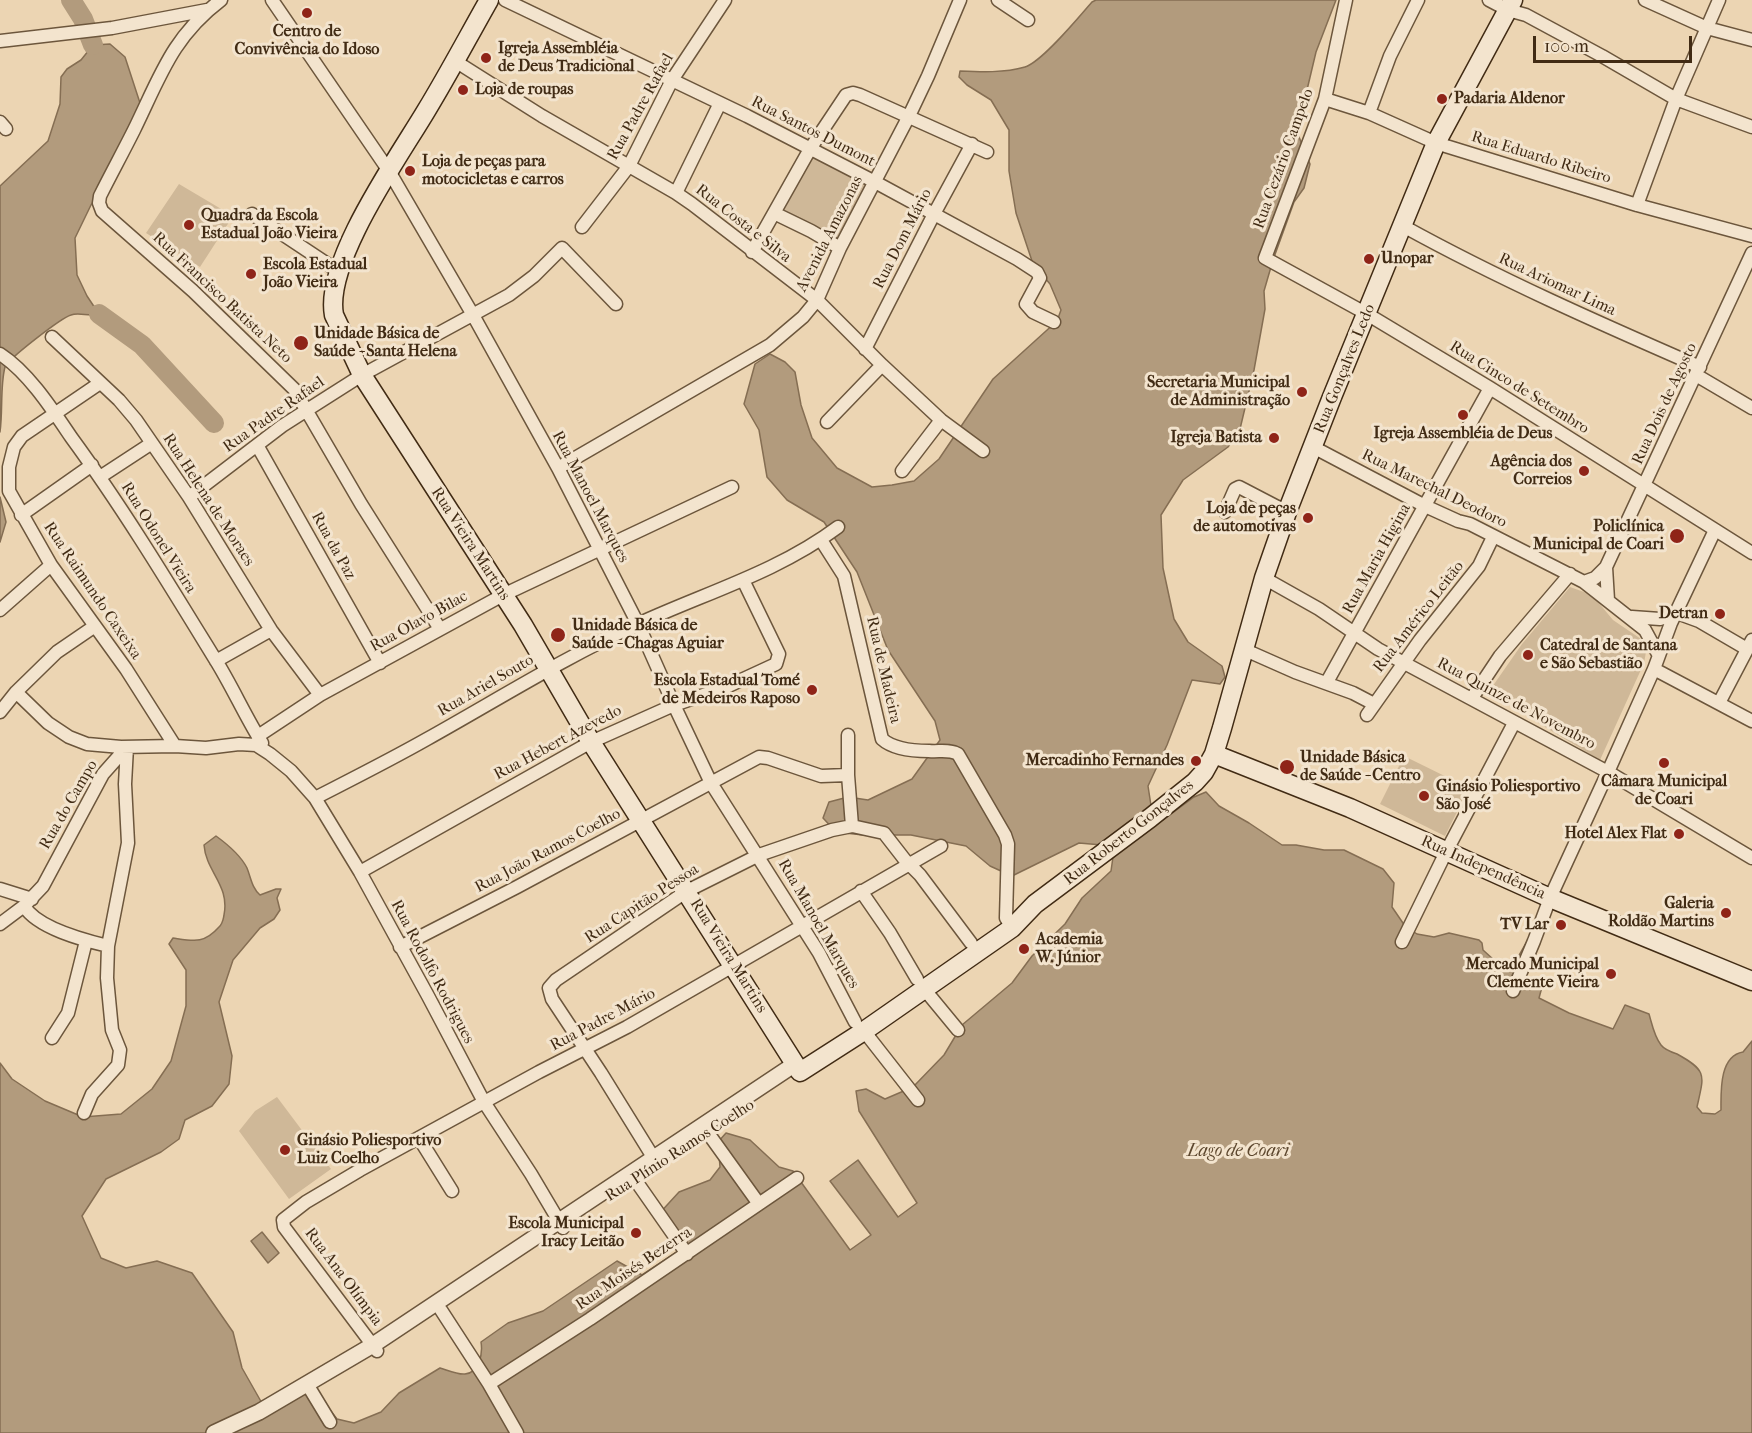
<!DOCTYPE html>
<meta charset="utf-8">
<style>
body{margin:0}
#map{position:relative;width:1752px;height:1433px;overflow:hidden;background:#ecd5b3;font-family:"IM FELL French Canon",serif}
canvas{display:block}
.scale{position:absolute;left:1533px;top:36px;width:159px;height:27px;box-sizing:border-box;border:3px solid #412b14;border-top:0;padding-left:8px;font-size:18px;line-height:21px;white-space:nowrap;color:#412b14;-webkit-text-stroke:4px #f3e4ce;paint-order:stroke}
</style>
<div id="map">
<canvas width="1752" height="1433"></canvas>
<div class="scale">100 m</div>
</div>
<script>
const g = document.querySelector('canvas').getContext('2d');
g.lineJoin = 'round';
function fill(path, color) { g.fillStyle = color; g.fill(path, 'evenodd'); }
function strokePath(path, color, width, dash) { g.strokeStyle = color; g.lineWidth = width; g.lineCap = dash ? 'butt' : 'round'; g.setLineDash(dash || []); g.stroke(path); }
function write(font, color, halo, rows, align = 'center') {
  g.font = font + ' "IM FELL French Canon",serif'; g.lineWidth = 6; g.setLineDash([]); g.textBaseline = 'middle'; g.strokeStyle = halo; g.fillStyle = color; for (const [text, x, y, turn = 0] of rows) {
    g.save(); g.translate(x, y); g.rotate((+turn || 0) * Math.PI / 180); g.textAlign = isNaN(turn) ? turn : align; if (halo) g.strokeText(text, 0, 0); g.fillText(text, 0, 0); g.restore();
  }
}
fill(new Path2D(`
 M812,154l58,31 -31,58 -62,-31z
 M179,184l54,32 -33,51 -54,-34z
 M1570,587l14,5 14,10 15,18 28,19 5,13 -2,11 -44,97 -65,-39 2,-6 -47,-25 32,-46z
 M1404,756l65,32 -24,48 -65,-32z
 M277,1097l54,72 -42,30 -50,-68 16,-20z`), '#cfb898');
const water = new Path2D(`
 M1096,0h240l-20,52 -19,80 13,32 -6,24 -10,14 -21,58 -9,31 1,18 -11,61 -14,59 -12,18 -45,33 -22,35 2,53 11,51 14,23 34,24 3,11 -5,7 -28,-4 -25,65 -19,41 4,26 11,8 31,-23 12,-5 13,14 30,17 33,22h14l28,5h20l39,19 11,14 -2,24 13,19 12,8 17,3 15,-4 30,7 3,3 1,7 11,10 13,6 7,-2 12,-21 6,1 -8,33 18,10 -3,11 30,15 44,16 12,-24 24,9c3,10 5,22 12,31 3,4 10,7 16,9 31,17 27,21 20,53l5,6 13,1 6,-4c0,-18 -2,-54 22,-58l9,-11v392h-1752v-370l12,16 33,22 38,16 38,-3 31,-25 19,-28 15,-55v-36l-17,-26 4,-6c21,3 31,6 46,-11 4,-4 4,-7 5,-12 6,-30 -18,-43 -20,-70l12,-9c11,8 25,20 31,32 4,10 5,20 13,27l16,-6h5l-4,9 3,12 -6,9 -14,9 -27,32 -14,42 13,54 -3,28 -17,22 -27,14 -6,19 -18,13 -55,27 -24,37 19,42 25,10 31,-7 35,12 41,59 9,36 21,37 32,-18 21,5 21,27 17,4 27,-11 18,-19 41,-25c7,2 18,7 25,6 14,-1 18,-20 16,-32l27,-19 35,-12 74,-50 25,14 38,-25 -23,-34 22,-24 31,-12 10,-13 -2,-25 8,-9 24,7 29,27 14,4 57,79 21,-15 -41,-54 28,-21 40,57 19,-14 -58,-92 -3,-20 10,-2 19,10 28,-12 31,-32 18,-30 50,-42 20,-27 33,-32 17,-26 29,-27 2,-14 -11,-12 -23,-2 -67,33 -22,-10 -24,-20 -55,-11h-48l-27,-3 -13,-14 6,-16 19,-5 20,3 44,-21 28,-39 -5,-19 -47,-71 -31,-78 -33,-50 -37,-22 -20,-23 -8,-47 -15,-26 11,-40 15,-10 15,8 10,10 6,33 11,33 25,30 35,19 20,-2 22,-4 25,-22 54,-80 64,-58 4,-11 -11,-26 -17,-20 -17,-51 -7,-42v-41l-18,-30 -24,-15 -8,-8 1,-6c21,1 44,2 65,-4 17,-5 54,-50 67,-65z
 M110,44l15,13 15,46 -2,25 -20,42 -27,35 -16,33 2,37 10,21 12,18c-9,3 -20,-2 -28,1 -10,3 -63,44 -66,52 -5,19 -2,44 -5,65v-246l48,-45 12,-37 1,-27 6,-8 14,-9 12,-15z
 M0,497l6,25 -6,20z
 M262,1232l17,21 -11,10 -17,-22z`);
fill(water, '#b29b7d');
strokePath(water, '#856e53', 1.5);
strokePath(new Path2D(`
 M71,0l12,19 10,26
 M99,314l43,31 72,78`), '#b29b7d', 20);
const minor = new Path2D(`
 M221,0c-49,37 -61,77 -87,130 -11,22 -23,44 -34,66l-1,7 3,8 91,80 101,98 67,115 79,125
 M272,0l117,171 84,144 85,153 80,156 36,81 37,78 108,170 36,69
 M505,0l242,116 128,66 142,77 20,13 3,6 -14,26 7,8 21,10
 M998,0l30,20
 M1346,0l-21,99 -60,159 102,56 123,74 262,165
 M1489,0l19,10 18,5 76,41 74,43 76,28
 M1645,0l62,28 45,12
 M0,41l112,-13 95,-18
 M455,61l87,55 134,77 16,11 125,96 65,65 59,55 42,31
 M1325,99l44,14 67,30 201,62 115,31
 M1369,113l21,-57 28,-56
 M0,122l6,7
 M676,193l44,-90
 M1637,205l39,-106 43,-99
 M774,213l37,18 29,17
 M252,214l86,57
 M1403,226c96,53 196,97 297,141
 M582,227l47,-61 43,-86 53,-80
 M752,252l58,-103 36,-54 7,-2 7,2 127,57
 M52,337l67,63 17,20 53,77 82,133 49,65
 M865,349l69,-135 38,-70
 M0,354c28,18 52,55 71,83 52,71 98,147 144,222 17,27 30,57 47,84
 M1696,375l56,33
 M100,383l-78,53 -8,11 -5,20v24l42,74 75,104 49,77
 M827,422l55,-57
 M257,445l123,218
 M1313,447l112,59 33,15 12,3 114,58 61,48 13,24
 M558,468l212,-123 33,-28 14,-17 23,-52 69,-132 19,-40 32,-76
 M902,471l39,-51
 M100,477l52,-34
 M189,497l93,-71 36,-23 44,-28 147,-80 25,-19 28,-28 54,56
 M1225,512l10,-23 4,-2 48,25
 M21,515l71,-50
 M821,540l23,36 38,163c11,10 32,12 47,12 10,1 20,-2 29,3l47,81 3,9 -2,74 6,10
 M1606,567l2,33
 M1264,578l55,31 59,40 230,123 144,86
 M1584,582l11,-4 11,-11 146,-314
 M0,610l51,-45
 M1677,613l22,8 48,28
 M1632,617l28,2 17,-6
 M1243,649l52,23 58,21 21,11
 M216,661l55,-31
 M1654,669l98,52
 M1327,682l163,-294
 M16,692l32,31 21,14 18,7 34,3 54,-1 31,2 33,-4 17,1 14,9 21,17 24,27 45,74 68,124 56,106 47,72 32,54
 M1472,698l28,-42 70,-82
 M1719,703l33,-63
 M0,712l16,-20 41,-40 38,-26
 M1367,715l53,-75 59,-74 14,-29
 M848,735v40
 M258,736l62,-41 183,-100 229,-108
 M315,798c37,-19 75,-38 112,-59 70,-39 138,-82 211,-115 67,-31 140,-52 200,-97
 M360,872l231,-130 83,-37 50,-17 52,-24 3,-10 -36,-74
 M0,889l32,10
 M861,891l29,42 27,46
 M24,906c13,22 59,34 84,40
 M0,924l24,-18 19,-20 60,-112 24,-27
 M1402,942l44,-90 68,-129
 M400,947l117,-60 242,-130 9,1 53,18 27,-1 4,51
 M925,990l33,40
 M1513,991l21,-50 16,-43 58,-126 46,-103 17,-46 44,-93
 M864,1031l54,69
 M52,1038l16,-25 18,-72
 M84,1113l8,-19 26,-29 2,-15 -8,-20 -5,-52 1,-32 20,-103 -3,-59 2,-37
 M708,1133l51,71
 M419,1138l33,53
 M653,1157l-52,-84 -49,-74 -3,-11 7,-8 131,-89 72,-36 73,-25 20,-4 32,7 21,27 15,15 51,68
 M636,1181l51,73
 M441,1310l48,74 28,49
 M377,1351l-93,-124 -1,-7 23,-18 54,-32 179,-98 88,-45 314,-181
 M307,1384l23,38
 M489,1384l101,-65 207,-141`);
const tertiary = new Path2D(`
 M214,1433l45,-21 114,-67 422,-281`);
const secondary = new Path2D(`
 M489,0c-21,37 -41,75 -63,111 -28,47 -102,151 -92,204l28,60 161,250 68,117 209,330 64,-41 148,-103 23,-24 115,-86 45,-36 9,-10 10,-18 8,-26 42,-150 23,-66 45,-115 104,-254 77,-143
 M1214,754l136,54 200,90 202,83`);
strokePath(minor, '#6c563c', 15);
strokePath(tertiary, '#6c563c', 18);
strokePath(secondary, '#412b14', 21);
strokePath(minor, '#f3e4ce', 12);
strokePath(tertiary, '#f3e4ce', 15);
strokePath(secondary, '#f3e4ce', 18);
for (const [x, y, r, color] of [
 [307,13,6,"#8f2418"],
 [486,58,6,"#8f2418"],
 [463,90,6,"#8f2418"],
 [1442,99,6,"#8f2418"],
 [410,171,6,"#8f2418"],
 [189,225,6,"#8f2418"],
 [1369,259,6,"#8f2418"],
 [251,274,6,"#8f2418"],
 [301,343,8,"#8f2418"],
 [1302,392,6,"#8f2418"],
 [1463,415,6,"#8f2418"],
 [1274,438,6,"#8f2418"],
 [1584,471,6,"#8f2418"],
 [1308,518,6,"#8f2418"],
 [1677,536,8,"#8f2418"],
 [1720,614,6,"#8f2418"],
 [558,635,8,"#8f2418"],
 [1528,655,6,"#8f2418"],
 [812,690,6,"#8f2418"],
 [1196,761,6,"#8f2418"],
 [1664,763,6,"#8f2418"],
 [1287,767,8,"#8f2418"],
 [1424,796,6,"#8f2418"],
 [1679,834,6,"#8f2418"],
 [1726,913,6,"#8f2418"],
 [1561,925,6,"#8f2418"],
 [1024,949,6,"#8f2418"],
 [1611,974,6,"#8f2418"],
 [285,1150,6,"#8f2418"],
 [636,1233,6,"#8f2418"]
]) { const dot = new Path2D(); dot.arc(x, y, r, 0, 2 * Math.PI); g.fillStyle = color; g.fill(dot); strokePath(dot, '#f3e4ce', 2); }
write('bold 16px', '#412b14', '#f3e4ce', [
 ["Centro de",307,32,"center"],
 ["Convivência do Idoso",307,50,"center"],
 ["Igreja Assembléia",498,49],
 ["de Deus Tradicional",498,67],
 ["Loja de roupas",475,90],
 ["Padaria Aldenor",1454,99],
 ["Loja de peças para",422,162],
 ["motocicletas e carros",422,180],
 ["Quadra da Escola",201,216],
 ["Estadual João Vieira",201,234],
 ["Unopar",1381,259],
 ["Escola Estadual",263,265],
 ["João Vieira",263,283],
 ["Unidade Básica de",314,334],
 ["Saúde - Santa Helena",314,352],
 ["Secretaria Municipal",1290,383,"right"],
 ["de Administração",1290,401,"right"],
 ["Igreja Assembléia de Deus",1463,434,"center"],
 ["Igreja Batista",1262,438,"right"],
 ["Agência dos",1572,462,"right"],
 ["Correios",1572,480,"right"],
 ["Loja de peças",1296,509,"right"],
 ["de automotivas",1296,527,"right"],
 ["Policlínica",1664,527,"right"],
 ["Municipal de Coari",1664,545,"right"],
 ["Detran",1708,614,"right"],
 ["Unidade Básica de",572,626],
 ["Saúde - Chagas Aguiar",572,644],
 ["Catedral de Santana",1540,646],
 ["e São Sebastião",1540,664],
 ["Escola Estadual Tomé",800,681,"right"],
 ["de Medeiros Raposo",800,699,"right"],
 ["Unidade Básica",1300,758],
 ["de Saúde - Centro",1300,776],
 ["Mercadinho Fernandes",1184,761,"right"],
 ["Câmara Municipal",1664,782,"center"],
 ["de Coari",1664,800,"center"],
 ["Ginásio Poliesportivo",1436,787],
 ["São José",1436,805],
 ["Hotel Alex Flat",1667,834,"right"],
 ["Galeria",1714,904,"right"],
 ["Roldão Martins",1714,922,"right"],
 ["TV Lar",1549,925,"right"],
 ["Academia",1036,940],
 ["W. Júnior",1036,958],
 ["Mercado Municipal",1599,965,"right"],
 ["Clemente Vieira",1599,983,"right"],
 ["Ginásio Poliesportivo",297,1141],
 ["Luiz Coelho",297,1159],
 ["Escola Municipal",624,1224,"right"],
 ["Iracy Leitão",624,1242,"right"]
], 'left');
write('16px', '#412b14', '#f3e4ce', [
 ["Rua Padre Rafael",641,107,-61],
 ["Rua Santos Dumont",813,132,27],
 ["Rua Eduardo Ribeiro",1541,158,17],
 ["Rua Cezário Campelo",1284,159,-70],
 ["Rua Costa e Silva",743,224,38],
 ["Avenida Amazonas",830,234,-63],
 ["Rua Dom Mário",903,239,-63],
 ["Rua Ariomar Lima",1557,285,25],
 ["Rua Francisco Batista Neto",222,298,43],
 ["Rua Gonçalves Ledo",1345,369,-68],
 ["Rua Cinco de Setembro",1519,388,32],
 ["Rua Dois de Agosto",1665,404,-65],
 ["Rua Padre Rafael",274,415,-35],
 ["Rua Marechal Deodoro",1434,489,26],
 ["Rua Manoel Marques",590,497,62],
 ["Rua Helena de Moraes",208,500,57],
 ["Rua Odonel Vieira",158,538,58],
 ["Rua Vieira Martins",470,544,57],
 ["Rua da Paz",333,546,61],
 ["Rua Maria Higina",1377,559,-61],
 ["Rua Raimundo Caxeixa",92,591,56],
 ["Rua Américo Leitão",1419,617,-52],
 ["Rua Olavo Bilac",419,622,-29],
 ["Rua de Madeira",883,670,77],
 ["Rua Ariel Souto",486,686,-30],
 ["Rua Quinze de Novembro",1516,704,28],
 ["Rua Hebert Azevedo",558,743,-28],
 ["Rua do Campo",69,805,-60],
 ["Rua Roberto Gonçalves",1129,833,-38],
 ["Rua João Ramos Coelho",548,851,-28],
 ["Rua Independência",1483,868,24],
 ["Rua Capitão Pessoa",642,904,-33],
 ["Rua Manoel Marques",818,924,60],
 ["Rua Vieira Martins",728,956,58],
 ["Rua Rodolfo Rodrigues",432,972,62],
 ["Rua Padre Mário",603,1020,-28],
 ["Rua Plínio Ramos Coelho",680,1151,-33],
 ["Rua Moisés Bezerra",634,1269,-34],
 ["Rua Ana Olímpia",343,1277,53]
]);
write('italic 18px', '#5d472e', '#f3e4ce', [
 ["Lago de Coari",1238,1152]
]);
</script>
